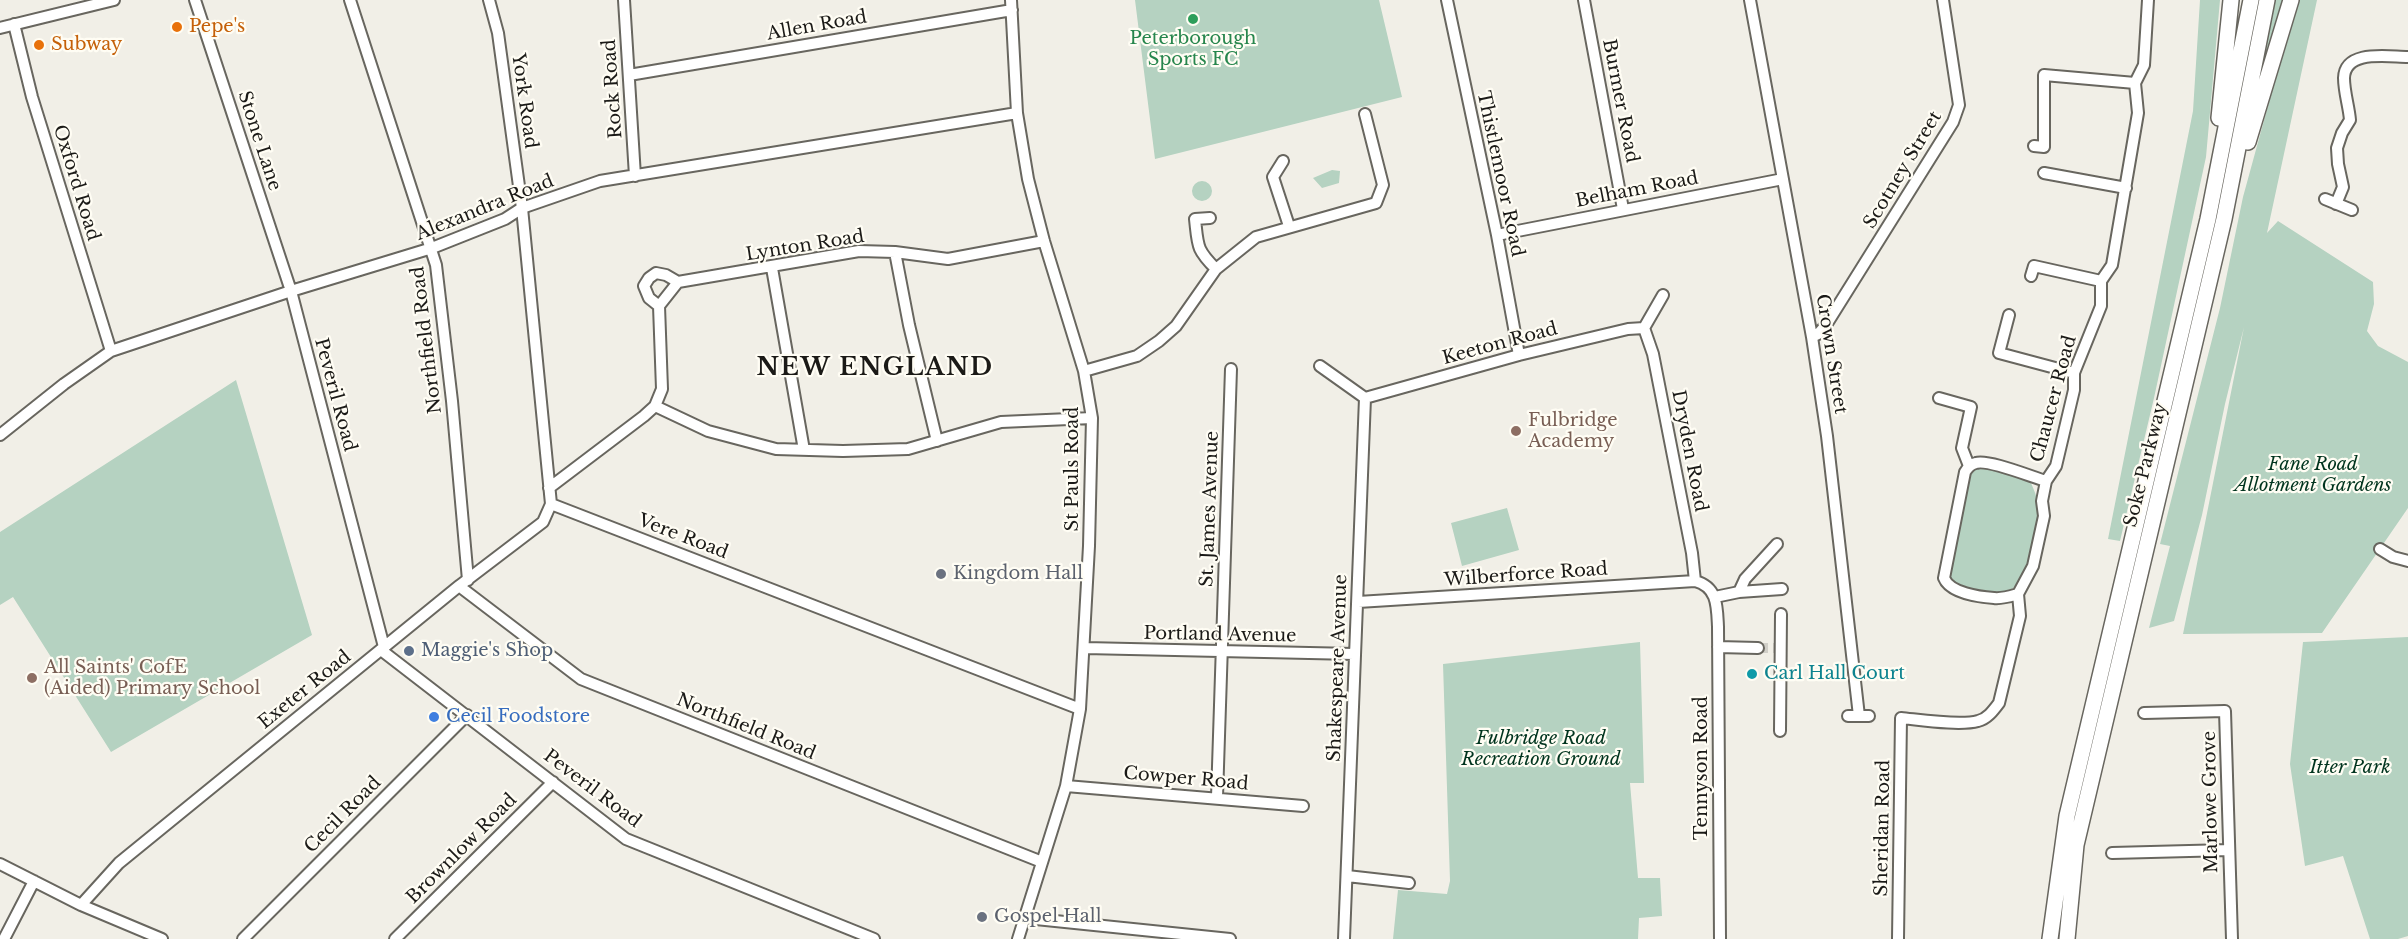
<!DOCTYPE html>
<style>
body{margin:0}
canvas{display:block;background:#f1efe7}
</style>
<canvas width="2408" height="939"></canvas>
<script>
const g = document.querySelector('canvas').getContext('2d');
g.lineJoin = 'round';
function fill(path, color) { g.fillStyle = color; g.fill(path, 'evenodd'); }
function strokePath(path, color, width, dash) { g.strokeStyle = color; g.lineWidth = width; g.lineCap = dash ? 'butt' : 'round'; g.setLineDash(dash || []); g.stroke(path); }
function write(font, color, halo, rows, align = 'center') {
  g.font = font + ' "Libre Baskerville",serif'; g.lineWidth = 4.5; g.setLineDash([]); g.textBaseline = 'middle'; g.strokeStyle = halo; g.fillStyle = color; for (const [text, x, y, turn = 0] of rows) {
    g.save(); g.translate(x, y); g.rotate((+turn || 0) * Math.PI / 180); g.textAlign = isNaN(turn) ? turn : align; if (halo) g.strokeText(text, 0, 0); g.fillText(text, 0, 0); g.restore();
  }
}
fill(new Path2D(`
 M1135,0h244l23,97 -247,62z
 M2200,0h20l-14,157 -52,241 -34,143 -12,-2 85,-428z
 M2274,0h9l-18,62h-4z
 M2297,0h20l-50,233 11,-12 95,61 1,22 -7,27 11,15 30,16v146l-86,125 -139,1 61,-307 -19,77 -23,111 -28,106 -25,7 21,-82 -10,-2 60,-236 23,-111z
 M1332,170l8,1 -1,12 -17,5 -9,-10z
 M1192 191a10 10 0 1 1 20 0a10 10 0 1 1-20 0Z
 M236,380l76,255 -201,117 -98,-155 -13,8v-73z
 M1980,467l50,14c5,10 10,24 9,35 -2,22 -11,65 -31,76 -9,5 -21,1 -31,-1 -12,-3 -21,-4 -29,-12l21,-102 3,-5z
 M1507,508l12,42 -57,16 -11,-43z
 M2408,637v299l-10,3h-28l-27,-83 -38,10 -15,-102 13,-122z
 M1640,642l4,141h-14l8,95h22l2,38 -23,2 -1,21h-245l5,-49 49,4 3,-13 -7,-217z`), '#b5d2c1');
strokePath(new Path2D(`
 M1758,648h17`), '#d1cfc8', 10, [10, 5]);
const minor = new Path2D(`
 M195,0l96,291 93,356
 M350,0l86,265 16,136 16,179
 M489,0l9,33 24,175 29,296 529,205
 M624,0l11,176
 M1011,0l6,113 11,66 16,62 40,130 8,47 -3,128 -9,163 -14,77 -48,153
 M1447,0l50,235 22,120
 M1584,0l39,209
 M1750,0l62,337 15,99 32,280
 M14,24l18,73 79,254
 M0,28l114,-28
 M629,75l383,-65
 M2034,146l10,1v-72l91,8
 M1283,161l-10,16 16,49
 M2044,173l82,15
 M2325,199l27,11
 M2336,204l7,-17 -5,-23 -1,-16 5,-15 8,-13c-1,-13 -6,-28 -6,-42 1,-29 44,-21 64,-21
 M1210,218l-15,1c3,27 1,30 21,50
 M1497,235l286,-56
 M895,252l14,73 28,116
 M772,268l32,182
 M2031,276l3,-10 67,15
 M678,282l181,-31 36,1 53,7 96,-18
 M2009,315l-10,38 75,20
 M1644,328l9,26 39,199 3,28
 M1644,328l19,-33
 M1812,337l6,-3 8,-9 127,-203 6,-17 -16,-105
 M1320,366l45,32
 M1084,371l53,-15 22,-15 17,-15 40,-57 40,-32 120,-34 7,-18 -18,-71
 M1365,398l154,-43 109,-26 16,-1
 M1939,398l32,9 -9,41 7,18
 M655,406l53,25 68,18 67,2 65,-2 93,-27 91,-4
 M0,435l64,-51 47,-33 180,-60 141,-43 73,-29 17,-11 78,-27 417,-68
 M549,488l95,-72 11,-10 7,-17 -3,-83 19,-24 -12,-7 -10,-2 -7,5 -5,8 5,12 10,8
 M2380,549l13,8 15,4
 M459,586l122,93 461,183
 M1739,592l6,-13 32,-35
 M2018,594c-7,2 -16,5 -24,4 -15,-1 -44,-5 -50,-20l21,-106c3,-5 6,-8 11,-9 12,-4 56,14 70,18
 M1715,597l24,-5 43,-3
 M1358,602l337,-21c23,6 22,26 23,46l2,312
 M1718,647l40,1
 M1085,648l269,6
 M381,650l245,189 248,100
 M2144,713l81,-2 7,228
 M1848,716h21
 M1780,731l1,-117
 M1066,786l237,20
 M1217,797l14,-428
 M2112,853l116,-3
 M0,864l81,41 81,34
 M1347,876l62,7
 M81,905l38,-42 340,-277 84,-64 8,-18
 M1026,918l204,21
 M4,939l30,-58
 M243,939l224,-224
 M395,939l158,-157
 M1344,939l21,-541
 M1898,939l3,-221c20,2 59,8 77,3 9,-2 15,-10 21,-18l21,-87 -2,-22 15,-28 11,-50 -2,-15 4,-20 10,-15 18,-76v-17l27,-67v-25l11,-16 26,-152 -3,-30 9,-18 4,-65`);
const highway = new Path2D(`
 M2219,118l12,-118
 M2248,142l43,-142
 M2050,939l17,-123 141,-597 43,-219
 M2067,939l9,-94 148,-626 43,-219`);
strokePath(minor, '#68665f', 14);
strokePath(highway, '#68665f', 18);
strokePath(minor, '#fff', 10);
strokePath(highway, '#fff', 15);
for (const [x, y, r, color] of [
 [1193,19,6,"#2e9e5b"],
 [177,27,6,"#e8710a"],
 [39,45,6,"#e8710a"],
 [1516,431,6,"#8d6e63"],
 [941,574,6,"#6b7280"],
 [409,651,6,"#5c6f8a"],
 [1752,674,6,"#0f9aa8"],
 [32,678,6,"#8d6e63"],
 [434,717,6,"#3f7fe0"],
 [982,917,6,"#6b7280"]
]) { const dot = new Path2D(); dot.arc(x, y, r, 0, 2 * Math.PI); g.fillStyle = color; g.fill(dot); strokePath(dot, '#fffdf4', 2); }
write('18px', '#1b1a17', '#fffdf4', [
 ["Allen Road",817,26,-10],
 ["Rock Road",613,89,-94],
 ["York Road",524,101,82],
 ["Burmer Road",1620,101,79],
 ["Stone Lane",259,141,72],
 ["Scotney Street",1903,170,-59],
 ["Thistlemoor Road",1500,174,78],
 ["Oxford Road",76,183,73],
 ["Belham Road",1637,190,-11],
 ["Alexandra Road",485,208,-22],
 ["Lynton Road",805,246,-9],
 ["Northfield Road",427,340,-97],
 ["Keeton Road",1500,344,-15],
 ["Crown Street",1831,354,81],
 ["Peveril Road",335,395,75],
 ["Chaucer Road",2054,399,-75],
 ["Dryden Road",1689,451,79],
 ["Soke Parkway",2146,465,-76],
 ["St Pauls Road",1073,469,-90],
 ["St. James Avenue",1210,509,-88],
 ["Vere Road",683,537,21],
 ["Wilberforce Road",1526,575,-4],
 ["Portland Avenue",1220,635,1],
 ["Shakespeare Avenue",1338,668,-88],
 ["Exeter Road",305,690,-39],
 ["Northfield Road",746,727,22],
 ["Tennyson Road",1702,768,-90],
 ["Cowper Road",1186,779,5],
 ["Peveril Road",592,789,37],
 ["Marlowe Grove",2211,802,-91],
 ["Cecil Road",343,815,-45],
 ["Sheridan Road",1883,828,-89],
 ["Brownlow Road",462,849,-45]
]);
write('18px', '#c56008', '#fffdf4', [
 ["Pepe's",189,27],
 ["Subway",51,45]
], 'left');
write('18px', '#27864d', '#fffdf4', [
 ["Peterborough",1193,39],
 ["Sports FC",1193,60]
]);
write('18px', '#785e54', '#fffdf4', [
 ["Fulbridge",1528,421],
 ["Academy",1528,442],
 ["All Saints' CofE",44,668],
 ["(Aided) Primary School",44,689]
], 'left');
write('italic 18px', '#00341e', '#fffdf4', [
 ["Fane Road",2313,465],
 ["Allotment Gardens",2313,486],
 ["Fulbridge Road",1541,739],
 ["Recreation Ground",1541,760],
 ["Itter Park",2350,768]
]);
write('18px', '#5b616d', '#fffdf4', [
 ["Kingdom Hall",953,574],
 ["Gospel Hall",994,917]
], 'left');
write('18px', '#4e5e75', '#fffdf4', [
 ["Maggie's Shop",421,651]
], 'left');
write('18px', '#0d838f', '#fffdf4', [
 ["Carl Hall Court",1764,674]
], 'left');
write('18px', '#366cbe', '#fffdf4', [
 ["Cecil Foodstore",446,717]
], 'left');
g.letterSpacing = '1.5px';
write('bold 24px', '#1b1a17', '#fffdf4', [
 ["NEW ENGLAND",875,368]
]);
g.letterSpacing = '0px';
</script>
